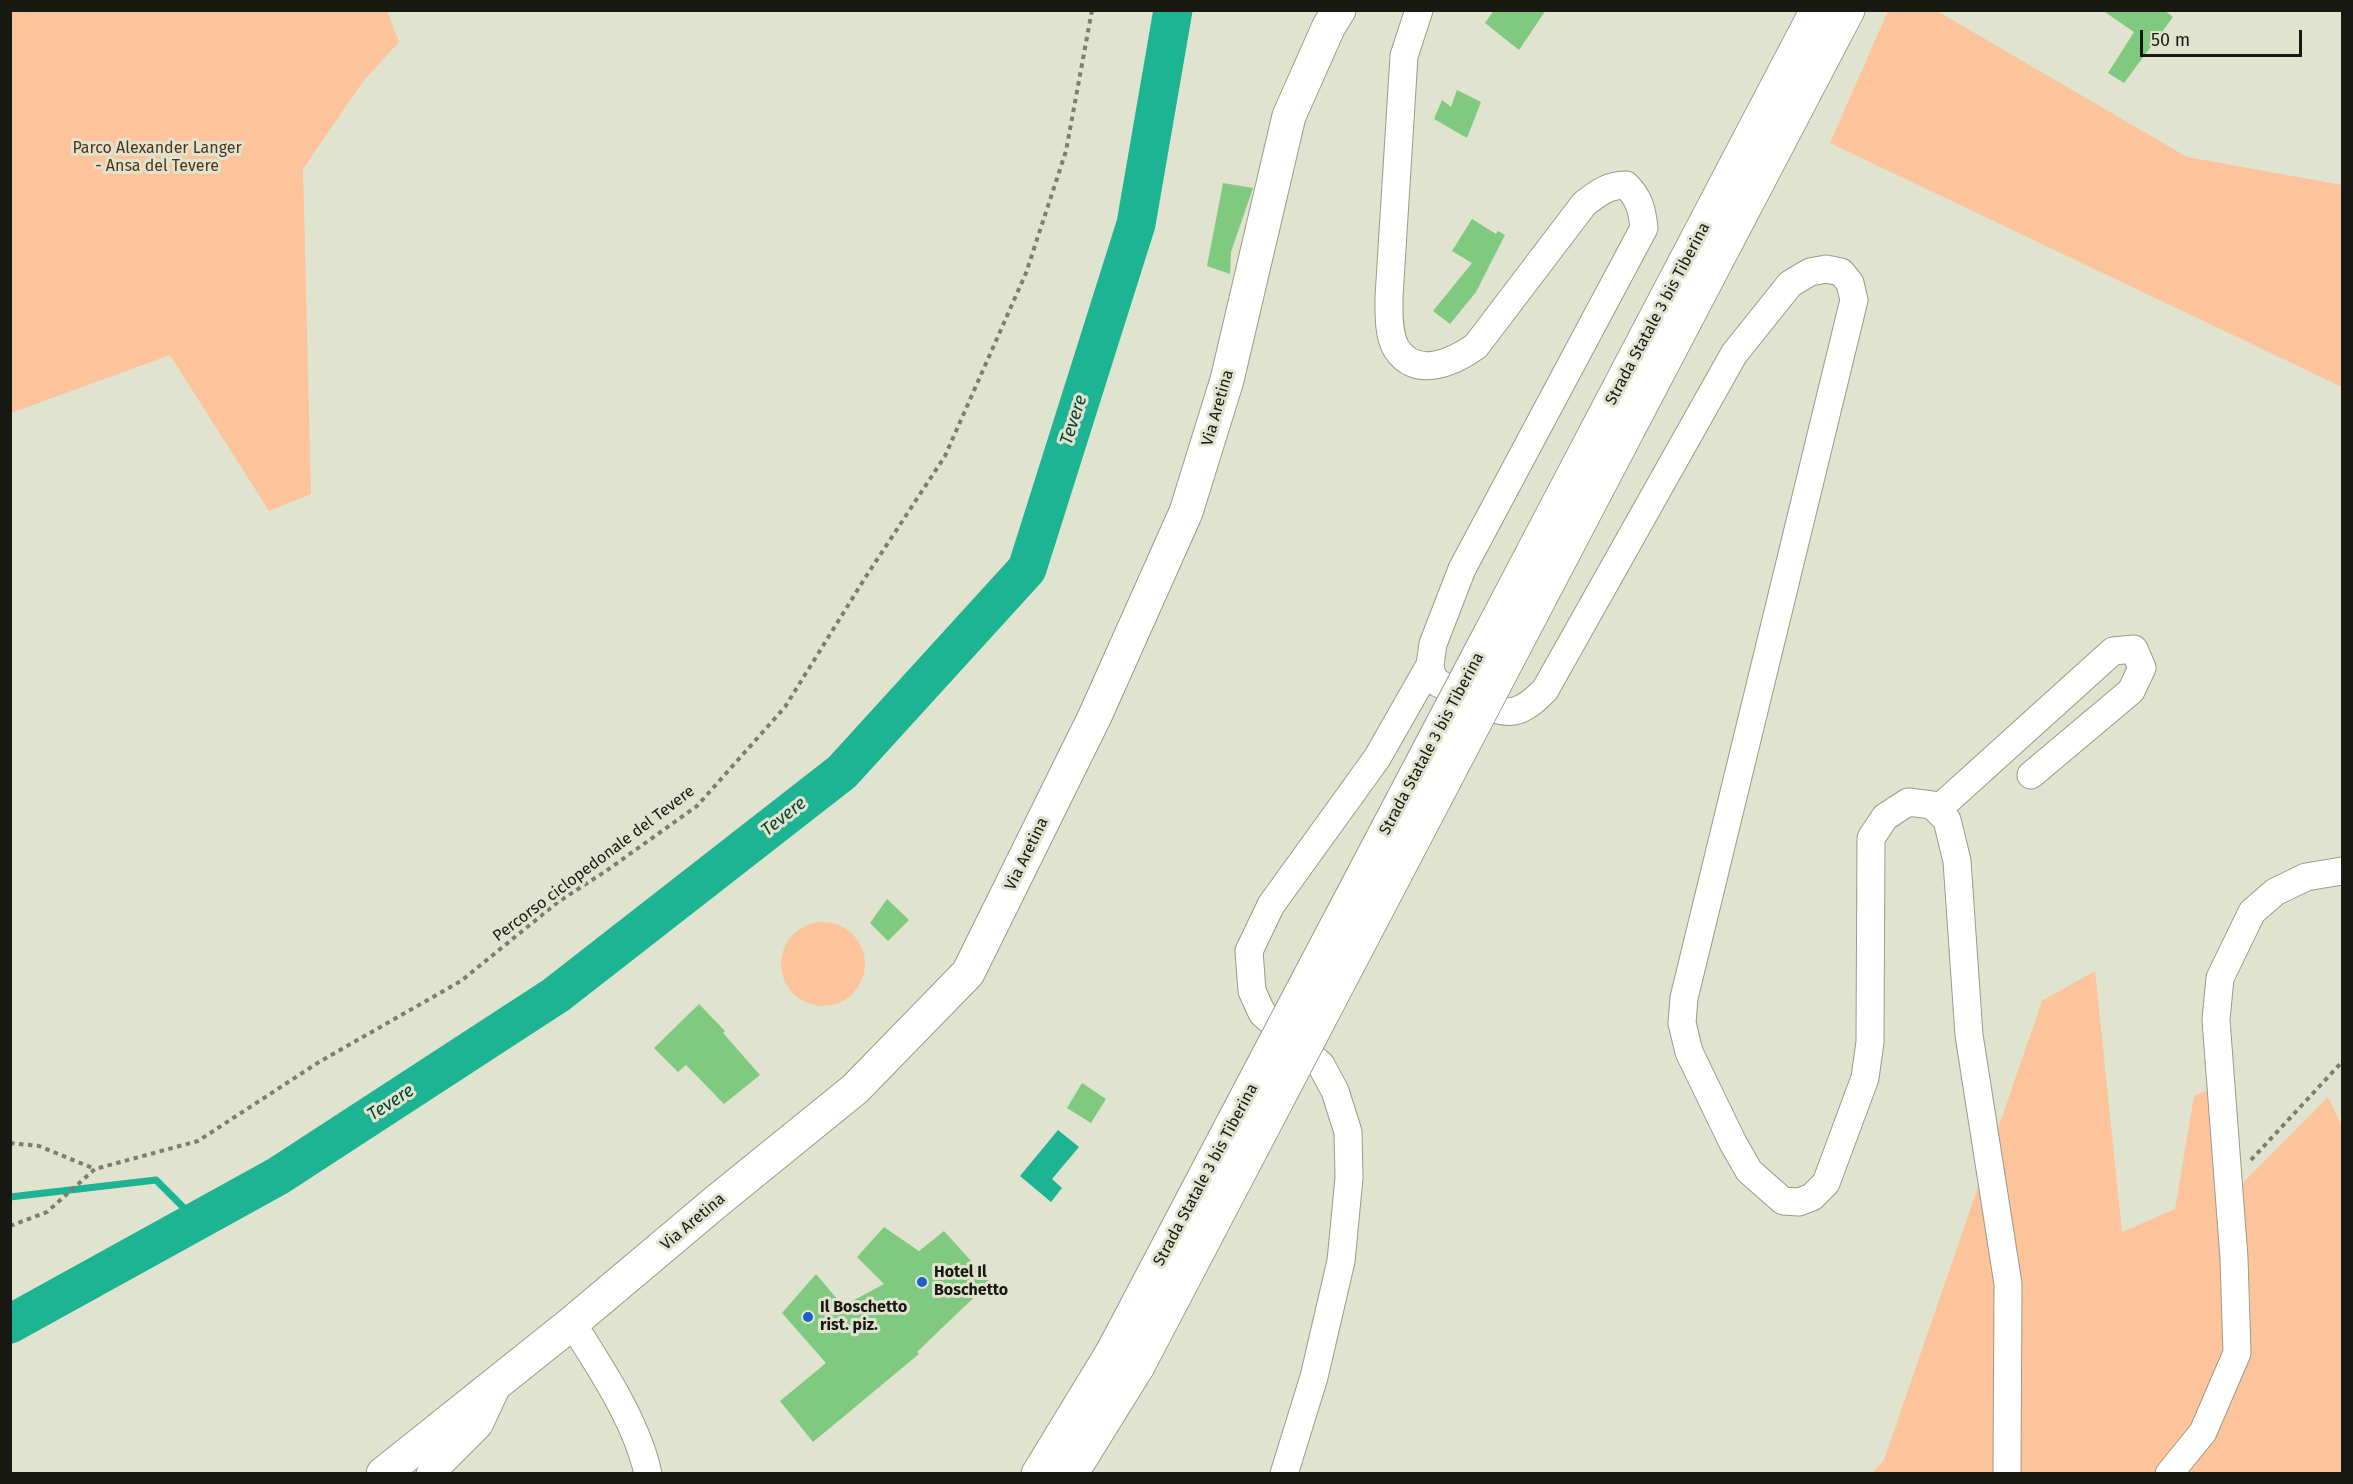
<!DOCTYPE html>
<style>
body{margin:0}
#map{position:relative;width:2353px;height:1484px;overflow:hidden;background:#e0e3ce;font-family:"Fira Sans",sans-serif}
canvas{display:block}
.frame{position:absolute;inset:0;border:12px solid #181912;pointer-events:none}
.scale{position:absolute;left:2140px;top:30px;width:162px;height:27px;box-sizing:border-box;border:3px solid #181912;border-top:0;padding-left:8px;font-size:18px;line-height:21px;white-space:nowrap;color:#181912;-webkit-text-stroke:4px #e0e3ce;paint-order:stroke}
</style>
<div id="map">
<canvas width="2353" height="1484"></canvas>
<div class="frame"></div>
<div class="scale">50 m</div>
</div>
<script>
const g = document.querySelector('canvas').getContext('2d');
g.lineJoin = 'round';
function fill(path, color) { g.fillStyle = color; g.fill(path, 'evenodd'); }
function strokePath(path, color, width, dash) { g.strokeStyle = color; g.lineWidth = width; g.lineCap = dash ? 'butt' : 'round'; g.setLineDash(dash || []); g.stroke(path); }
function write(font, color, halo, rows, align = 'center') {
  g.font = font + ' "Fira Sans",sans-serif'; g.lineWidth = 6; g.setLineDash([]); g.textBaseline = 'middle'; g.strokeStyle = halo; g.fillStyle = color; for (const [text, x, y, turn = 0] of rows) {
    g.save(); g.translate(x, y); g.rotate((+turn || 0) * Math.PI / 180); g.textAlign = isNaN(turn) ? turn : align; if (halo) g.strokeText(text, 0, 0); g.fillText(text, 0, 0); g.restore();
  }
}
fill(new Path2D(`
 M11,10l376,1 12,31 -35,38 -61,89 8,325 -42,17 -99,-156 -159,58z
 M1888,11h49l250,146 155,28v202l-512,-244z
 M781 964a42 42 0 1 1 84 0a42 42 0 1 1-84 0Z
 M2095,971l27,261 53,-23 19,-113 39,-17 6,108 89,-90 14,29v347l-471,1 13,-14 158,-459z`), '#fdc39a');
fill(new Path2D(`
 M1058,1130l21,17 -27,32 10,9 -11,14 -31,-26z`), '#1db494');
strokePath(new Path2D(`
 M10,1197l146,-17 41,41`), '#1db494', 7);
strokePath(new Path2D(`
 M10,1324l268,-148 278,-181 286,-223 185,-203 109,-345 37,-214`), '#1db494', 39);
fill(new Path2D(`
 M1494,10h52l-27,40 -34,-27z
 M2102,10h62l9,7 -49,66 -16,-10 26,-41z
 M1457,90l24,12 -14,36 -33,-19 8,-19 9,7z
 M1223,183l30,5 -22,64 -1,22 -23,-8z
 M1472,219l24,15 2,-3 7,4 -29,57 -26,32 -17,-13 39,-48 -20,-12z
 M887,899l22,21 -21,21 -18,-18z
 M699,1004l26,27 -2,2 37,42 -36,29 -38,-39 -8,7 -24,-24z
 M1082,1083l24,16 -15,24 -24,-15z
 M884,1227l35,24 25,-20 46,51 -73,70 2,2 -106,88 -33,-41 46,-38 -44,-50 34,-39 27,32 41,-22 -27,-27z`), '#80ca80');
const minor = new Path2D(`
 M1419,10l-15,46 -15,241c0,15 -1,37 7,51 19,32 58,14 80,-2l108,-142c14,-11 24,-19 42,-19 13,13 16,24 18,43l-182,341 -29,75 -3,21 2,11 6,7c19,9 61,35 80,27 11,-4 19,-12 27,-20l189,-336 56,-70 20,-12 16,-3 15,3 9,11 4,17 -170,698 -2,25 7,29 44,91 16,28 34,30 16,1 13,-5 14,-14 39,-105 5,-36 1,-204 14,-21 23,-15 24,3 15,15 10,41 12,174 39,249 -1,190
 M1937,810l176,-159 21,-2 8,19 -11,23 -100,84
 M572,1323c28,44 65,99 76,151
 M430,1474l49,-49 20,-43
 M1284,1474l30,-97 27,-116 8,-83 -1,-46 -13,-41 -14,-26 -59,-52 -10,-22 -3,-40 22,-46 106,-147 53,-93
 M2169,1474l34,-42 34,-79 -3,-95 -18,-238 4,-42 32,-66 23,-20 31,-15 36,-6`);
const major = new Path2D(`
 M383,1474l189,-151 145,-122 138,-112 113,-116 127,-257 91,-204 41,-132 62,-264 40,-90 10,-16`);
const highway = new Path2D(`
 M1491,632l326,-622
 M1516,644l332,-634
 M1038,1474l75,-123
 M1071,1474l67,-108`);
strokePath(minor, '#999c88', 29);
strokePath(major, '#999c88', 35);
strokePath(highway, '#999c88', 35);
strokePath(new Path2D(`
 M10,1143l29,3 56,23
 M2251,1160l91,-98
 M10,1226l37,-14 48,-43 103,-28 121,-79 142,-81 97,-79 48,-31 91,-65 88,-99 80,-129 80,-122 81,-183 40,-122 26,-141`), '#7c7e70', 4, [4.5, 4.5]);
strokePath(minor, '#fff', 27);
strokePath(major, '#fff', 33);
strokePath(highway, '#fff', 33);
const highwayBridge = new Path2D(`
 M1113,1351l378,-719
 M1138,1366l378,-722`);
strokePath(highwayBridge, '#999c88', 35, []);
strokePath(highwayBridge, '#fff', 33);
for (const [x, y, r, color] of [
 [922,1282,6,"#1e5fcb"],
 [808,1317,6,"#1e5fcb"]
]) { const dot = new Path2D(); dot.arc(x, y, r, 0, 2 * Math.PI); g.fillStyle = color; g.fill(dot); strokePath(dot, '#e0e3ce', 2); }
write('16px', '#533217', '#e0e3ce', [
 ["Parco Alexander Langer",157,149],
 ["- Ansa del Tevere",157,167]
]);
write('16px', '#181912', '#e0e3ce', [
 ["Strada Statale 3 bis Tiberina",1658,314,-62],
 ["Via Aretina",1218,408,-74],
 ["Strada Statale 3 bis Tiberina",1432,744,-62],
 ["Via Aretina",1027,854,-64],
 ["Percorso ciclopedonale del Tevere",594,864,-37],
 ["Strada Statale 3 bis Tiberina",1206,1175,-62],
 ["Via Aretina",693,1222,-40]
]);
write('bold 16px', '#181912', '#e0e3ce', [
 ["Hotel Il",934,1273],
 ["Boschetto",934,1291],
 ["Il Boschetto",820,1308],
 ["rist. piz.",820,1326]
], 'left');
write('italic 18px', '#074436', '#e0e3ce', [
 ["Tevere",1074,420,-72],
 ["Tevere",784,817,-38],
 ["Tevere",391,1103,-33]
]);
</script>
